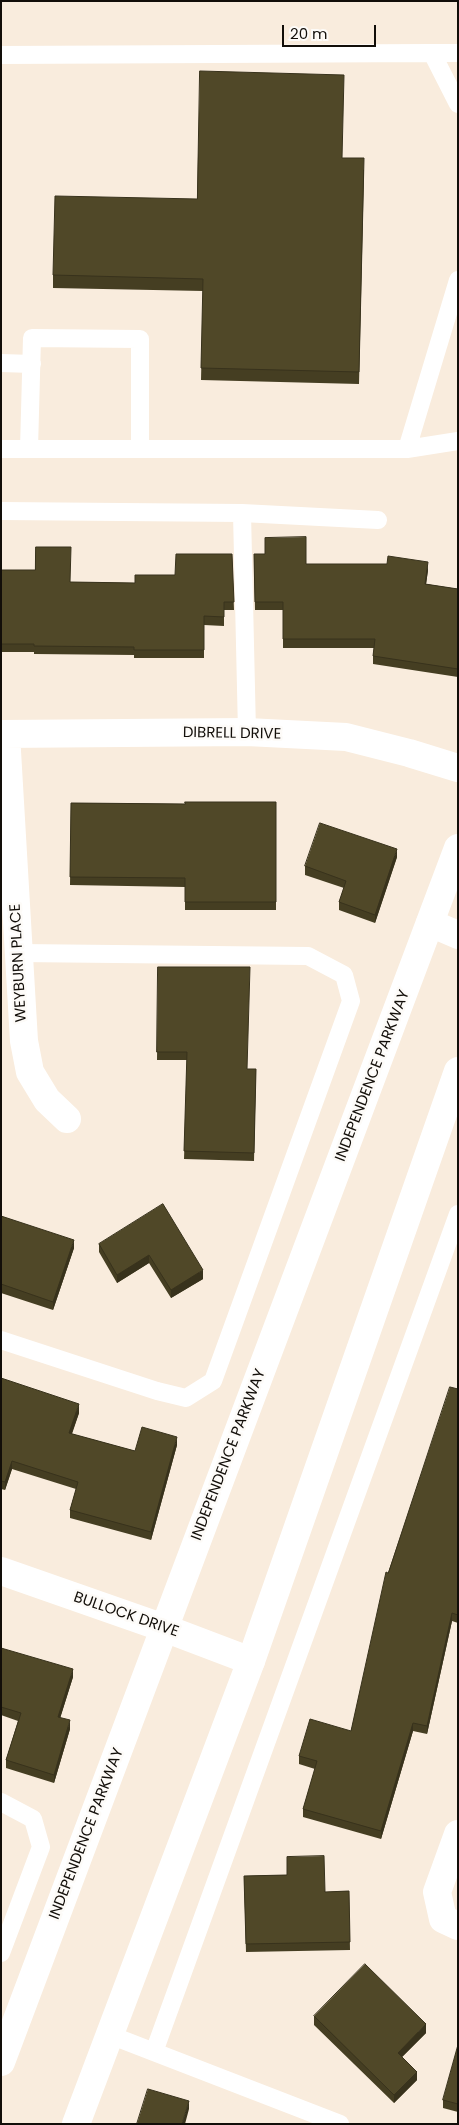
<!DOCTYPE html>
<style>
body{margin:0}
#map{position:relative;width:459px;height:2125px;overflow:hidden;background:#f9ecdd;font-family:Poppins,sans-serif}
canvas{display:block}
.frame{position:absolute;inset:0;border:2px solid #120e09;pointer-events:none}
.scale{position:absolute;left:282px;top:25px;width:94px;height:22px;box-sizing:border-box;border:2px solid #120e09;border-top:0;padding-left:6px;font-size:15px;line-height:18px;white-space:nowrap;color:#120e09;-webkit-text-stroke:4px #fdfbf8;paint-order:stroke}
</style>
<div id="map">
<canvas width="459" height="2125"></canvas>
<div class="frame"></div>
<div class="scale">20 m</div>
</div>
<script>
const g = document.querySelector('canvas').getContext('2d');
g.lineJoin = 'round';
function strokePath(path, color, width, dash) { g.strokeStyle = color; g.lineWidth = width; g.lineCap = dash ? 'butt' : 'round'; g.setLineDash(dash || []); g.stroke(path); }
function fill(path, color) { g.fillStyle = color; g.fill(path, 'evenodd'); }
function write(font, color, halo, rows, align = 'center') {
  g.font = font + ' Poppins,sans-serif'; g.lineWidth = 5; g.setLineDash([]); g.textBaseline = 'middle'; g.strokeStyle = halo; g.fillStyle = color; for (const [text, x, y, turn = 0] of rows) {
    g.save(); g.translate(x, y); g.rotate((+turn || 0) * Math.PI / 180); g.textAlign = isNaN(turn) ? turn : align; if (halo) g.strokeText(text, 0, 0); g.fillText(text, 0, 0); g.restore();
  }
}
strokePath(new Path2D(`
 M432,53h26
 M1,55l431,-2 26,51
 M1,363l31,1
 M1,449h406l51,-169
 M29,449l3,-111 108,1v110
 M407,449l51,-8
 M1,511l241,2 136,7
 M242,513l5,219
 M1,1340l156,51 29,7 27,-17 138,-380 -7,-26 -36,-19 -290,-3
 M1,1802l32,17 8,28 -40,106
 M110,2035l230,89
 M154,2052l304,-838`), '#fff', 18);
strokePath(new Path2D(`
 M1,734l246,-2 99,5 63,16 49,15
 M6,734l18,307 6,31 17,28 20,19
 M430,923l28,12
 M1,1571l163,57 87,33
 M458,1834l-21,58 6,27 15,7`), '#fff', 28);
strokePath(new Path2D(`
 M1,2062l457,-1214
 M76,2124l175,-463 207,-590`), '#fff', 28);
fill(new Path2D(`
 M342,158l22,12 -5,214 -158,-4 2,-89 -150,-3v-13l144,-76z
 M232,554l2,56h-10v16l-20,-1v33h-70v-3l-100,-1v-2h-33v-82l70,12 64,1 40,-8z
 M254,554l52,10 122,6 -2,14 32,5v88l-85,-13v-8l1,-8h-91v-38h-28z
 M276,802v108h-91v-23l-115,-2 1,-82 114,1z
 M397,857l-22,66 -36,-13v-8l5,-14 -39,-13v-9z
 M158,967l89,102h9l-2,92 -70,-2 3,-99h-30z
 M163,1204l40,75 -32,19 -22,-35 -32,20 -18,-31v-8z
 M1,1216l73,32 -21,62 -52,-17z
 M1,1378l78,35 -7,21 63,17 42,-6 -26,95 -81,-22v-8l6,-21 -64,-20 -7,21 -4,-1z
 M458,1389v234l-6,-2 -25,113 -14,-3 -32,108 -78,-22v-8l12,-40 -16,-5v-8l52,-25 37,-158z
 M1,1648l72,29 -13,41 10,11 -16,54 -48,-15v-8l12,-39 -17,-6z
 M287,1875l38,17 24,-1 1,59 -104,2 -2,-76z
 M314,2016l112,17 -24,24 15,23 -23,23 -80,-78z
 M458,2045v67l-15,-4v-8z`), '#453e22');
fill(new Path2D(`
 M428,562v8l-3,22v-8z
 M397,849v8l-22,66v-8z
 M74,1240v8l-21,62v-8z
 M149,1255v8l-32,20v-8z
 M203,1270v9l-32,19v-8z
 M79,1404v9l-10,28v-8z
 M177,1437v8l-26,95v-8z
 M12,1461v8l-7,21v-8z
 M452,1613v8l-25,113v-8z
 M73,1669v8l-15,48v-8z
 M70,1720v9l-16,54v-8z
 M413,1723v8l-32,108v-8z
 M426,2024v9l-28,28v-8z
 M417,2072v8l-23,23v-8z
 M189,2101v8l-4,15h-3z`), '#38321c');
const building = new Path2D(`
 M200,71l144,4 -2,83h22l-5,214 -158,-4 2,-89 -150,-4 2,-79 142,3z
 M306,537v27h81l1,-8 40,6 -3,22 33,5v80l-85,-13 2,-17h-92v-37h-28l-1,-48h11v-16z
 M36,547h35l-1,35 65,1v-8h40l1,-21h56l2,48h-10v15l-20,-1v34h-70v-3l-100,-1v-2h-33v-74h34z
 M185,802h91v100h-91v-24l-115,-1 1,-74 114,1z
 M320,823l77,26 -22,66 -36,-13 7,-21 -41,-15z
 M158,967h92l-3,102h9l-2,84 -70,-2 3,-99h-30z
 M163,1204l40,66 -32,20 -22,-35 -32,20 -18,-31z
 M1,1216l73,24 -21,62 -52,-18z
 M1,1378l78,26 -10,29 66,18 7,-24 35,10 -26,95 -81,-22 8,-28 -66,-21 -7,21 -4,-1z
 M450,1387l8,2v226l-6,-2 -25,113 -14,-3 -32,108 -78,-22 14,-48 -18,-5 11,-37 41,12 35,-159 2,1z
 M1,1648l72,21 -15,48 12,3 -16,55 -48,-15 15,-47 -20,-6z
 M324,1856l1,36 24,-1 1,51 -104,2 -2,-68 43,-1v-18z
 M365,1964l61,60 -28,29 19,19 -23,23 -80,-79z
 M458,2045v59l-15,-4z
 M148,2089l41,12 -7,23h-45z`);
fill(building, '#504828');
strokePath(building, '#38321c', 1);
write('15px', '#120e09', '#fdfbf8', [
 ["DIBRELL DRIVE",232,734,1],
 ["WEYBURN PLACE",19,963,-93],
 ["INDEPENDENCE PARKWAY",373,1076,-69],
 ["INDEPENDENCE PARKWAY",229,1455,-69],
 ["BULLOCK DRIVE",126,1615,19],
 ["INDEPENDENCE PARKWAY",87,1834,-69]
]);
</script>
